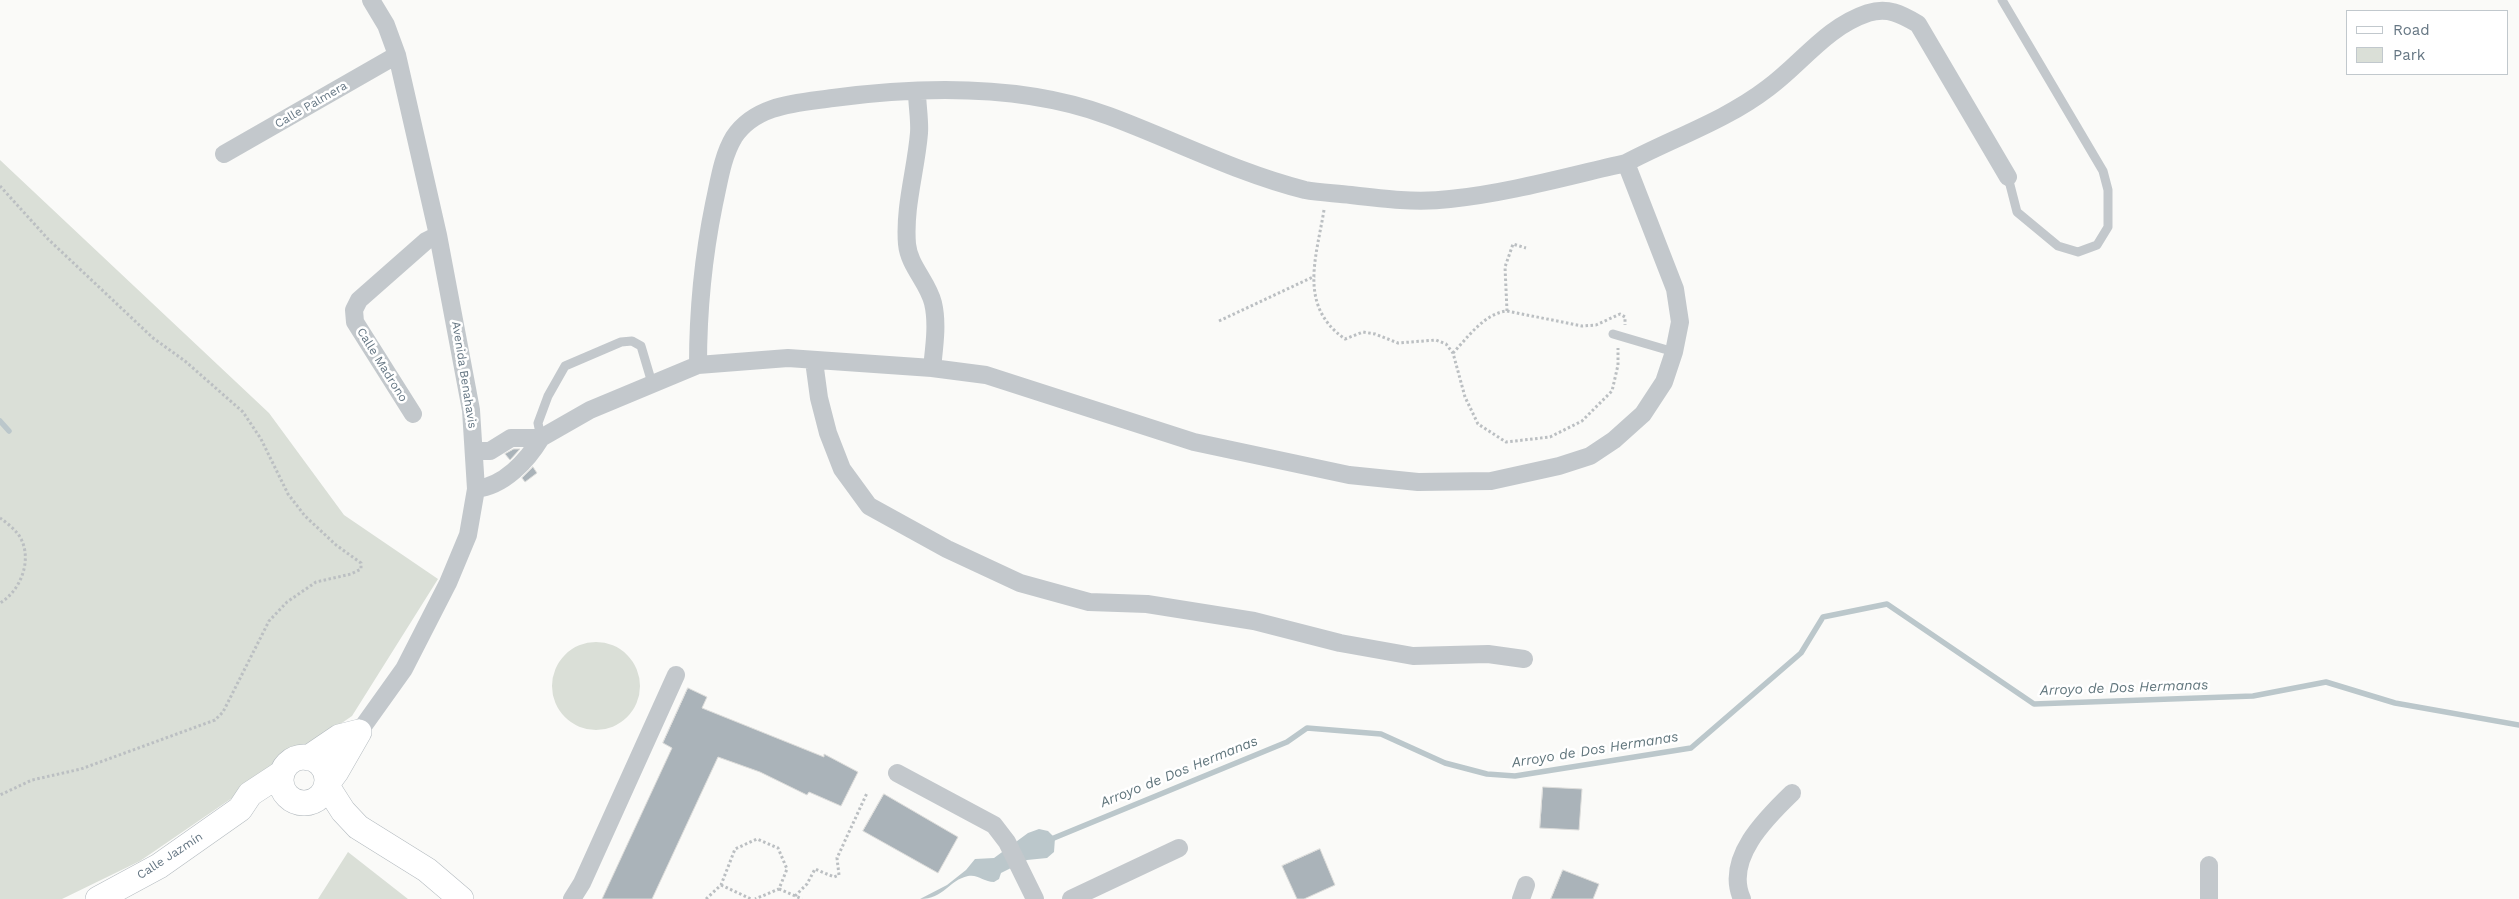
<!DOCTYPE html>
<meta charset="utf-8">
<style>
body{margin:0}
#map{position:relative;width:2519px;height:899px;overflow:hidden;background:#fafaf8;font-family:"Work Sans",sans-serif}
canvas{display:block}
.legend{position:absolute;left:2346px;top:10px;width:162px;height:65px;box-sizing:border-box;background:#fff;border:1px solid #c1c8cd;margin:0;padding:6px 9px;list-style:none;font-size:15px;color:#657683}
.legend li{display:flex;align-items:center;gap:10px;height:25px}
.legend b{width:25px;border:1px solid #c1c8cd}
</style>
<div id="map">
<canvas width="2519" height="899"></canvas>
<ul class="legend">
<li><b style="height:6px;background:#fff"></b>Road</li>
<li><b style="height:14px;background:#dadfd7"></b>Park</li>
</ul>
</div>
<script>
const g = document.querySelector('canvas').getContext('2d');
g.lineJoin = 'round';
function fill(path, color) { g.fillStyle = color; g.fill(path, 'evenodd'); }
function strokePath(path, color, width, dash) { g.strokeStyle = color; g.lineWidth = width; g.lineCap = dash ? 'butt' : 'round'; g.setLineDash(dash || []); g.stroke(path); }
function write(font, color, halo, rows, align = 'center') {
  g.font = font + ' "Work Sans",sans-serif'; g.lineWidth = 5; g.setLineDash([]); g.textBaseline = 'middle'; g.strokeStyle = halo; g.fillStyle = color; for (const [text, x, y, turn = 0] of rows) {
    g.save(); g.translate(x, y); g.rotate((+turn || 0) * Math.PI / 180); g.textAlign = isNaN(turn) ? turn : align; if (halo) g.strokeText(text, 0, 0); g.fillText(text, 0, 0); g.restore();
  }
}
fill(new Path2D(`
 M0,160l269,253 75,102 94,64 -86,137 -212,145 -78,38h-62z
 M552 686a44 44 0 1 1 88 0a44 44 0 1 1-88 0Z
 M348,852l60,47h-90z`), '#dadfd7');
fill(new Path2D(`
 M1039,829l9,2 7,7 -1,14 -7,6 -20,2 -26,13 -2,6 -5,3c-10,0 -16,-8 -26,-6 -19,4 -24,23 -48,23l27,-14 19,-15 9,-11 19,-1 34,-25z`), '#bbc7cb');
strokePath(new Path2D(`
 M0,421l9,10
 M1049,840l238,-98 20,-14 74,6 64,29 42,11 28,2 176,-28 110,-95 22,-36 64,-13 147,100 219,-8 73,-14 69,21 124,22`), '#bbc7cb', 5.5);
const building = new Path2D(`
 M514,449h6l-10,11 -5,-6z
 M533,467l4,6 -12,9 -3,-4z
 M688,688l19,9 -5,11 122,49v-3l34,18 -17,34 -32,-14 -2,3 -47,-23 -42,-15 -66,142h-50l70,-151 -9,-5z
 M1543,787l39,2 -3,41 -39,-2z
 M884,794l74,43 -20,36 -75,-42z
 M1320,849l15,36 -31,14h-7l-15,-33z
 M1563,870l36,14 -6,15h-42z`);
fill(building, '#aab3b9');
strokePath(building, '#dcdcda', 1);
const secondary = new Path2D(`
 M281 780a23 23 0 1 1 46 0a23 23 0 1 1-46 0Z
 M308,758l31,-21 20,-5
 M327,784l9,-12 23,-40
 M327,786l16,25 15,16 69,43 34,29
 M98,899l61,-33 81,-57 10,-15 32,-21`);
strokePath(secondary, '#b3babf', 26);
strokePath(new Path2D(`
 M0,186l48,53 105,99 32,23 58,51 18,27 27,55 17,22 31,29 25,18v6l-10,5 -35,8 -29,20 -18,19 -46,91 -8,8 -134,49 -49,11 -32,15
 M1324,210c-8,49 -26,96 21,129l18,-7 12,2 23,9 38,-3 10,4 7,9 12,44 13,27 28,18 44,-5 32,-16 30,-30 6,-26v-17
 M1507,311l-2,-44 8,-23 13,4
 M1219,321l96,-45
 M1453,353c15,-16 32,-40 54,-42l75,15 14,-1 24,-11 5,3v8
 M0,518c6,4 13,10 18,16 16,22 4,56 -18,69
 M721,885l30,14
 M779,889l23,10
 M795,896l12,-12 8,-15 19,8 5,-2 -2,-17 30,-65
 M706,899l15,-14 14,-36 22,-10 21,9 9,21 -8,20 -24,10`), '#bbbfc2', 3, [2.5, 2.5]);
strokePath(new Path2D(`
 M2002,0l101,171 5,19v37l-11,18 -19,7 -20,-6 -41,-34 -9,-35
 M1613,334l61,18
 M541,438l-3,-15 10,-27 17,-30 56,-24 11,-1 9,5 11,37`), '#c3c8cc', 9);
strokePath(new Path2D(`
 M917,91c0,14 3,29 2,42 -3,37 -15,74 -12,111 2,22 21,38 26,59 5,21 1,45 -1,65
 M224,154l173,-99
 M1626,163c47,-25 99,-42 142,-75 34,-25 58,-61 100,-75 20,-6 33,1 50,11l90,153
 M814,361l5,37 9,35 14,36 27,37 78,43 73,34 69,19 58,2 107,17 86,22 73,13 75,-2 36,5
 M413,414l-58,-92 -1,-12 5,-10 67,-59 12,-6
 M474,451h16l21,-13h30l49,-28 108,-45 90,-7 144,10 54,7 208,67 155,33 69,7 73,-1 68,-15 31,-10 24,-16 29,-26 21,-32 10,-30 6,-30 -5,-33 -49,-126c-58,13 -117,30 -176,36 -33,4 -66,0 -99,-4 -15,-2 -31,-2 -46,-5 -68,-17 -131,-50 -196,-74 -86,-32 -186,-30 -276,-18 -35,5 -77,6 -99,39 -12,20 -15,45 -20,67 -11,54 -16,106 -16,161
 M476,489c28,-3 51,-28 65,-51
 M359,732l45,-63 44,-86 20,-48 8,-46 -5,-79 -33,-175 -41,-180 -11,-30 -15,-25
 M897,773l97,52 13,17 28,57
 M572,899l10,-16 94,-208
 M1071,899l108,-51
 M1521,899l5,-14
 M1742,899c-18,-40 24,-81 50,-106
 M2209,899v-34`), '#c3c8cc', 18);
strokePath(secondary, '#fff', 25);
write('12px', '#657683', '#fff', [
 ["Calle Palmera",311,105,-30],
 ["Calle Madrono",382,365,58],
 ["Avenida Benahavis",464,375,81],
 ["Calle Jazmín",170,856,-33]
]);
write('italic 14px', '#60757c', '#fff', [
 ["Arroyo de Dos Hermanas",2124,688,-2],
 ["Arroyo de Dos Hermanas",1595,750,-9],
 ["Arroyo de Dos Hermanas",1179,772,-22]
]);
</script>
